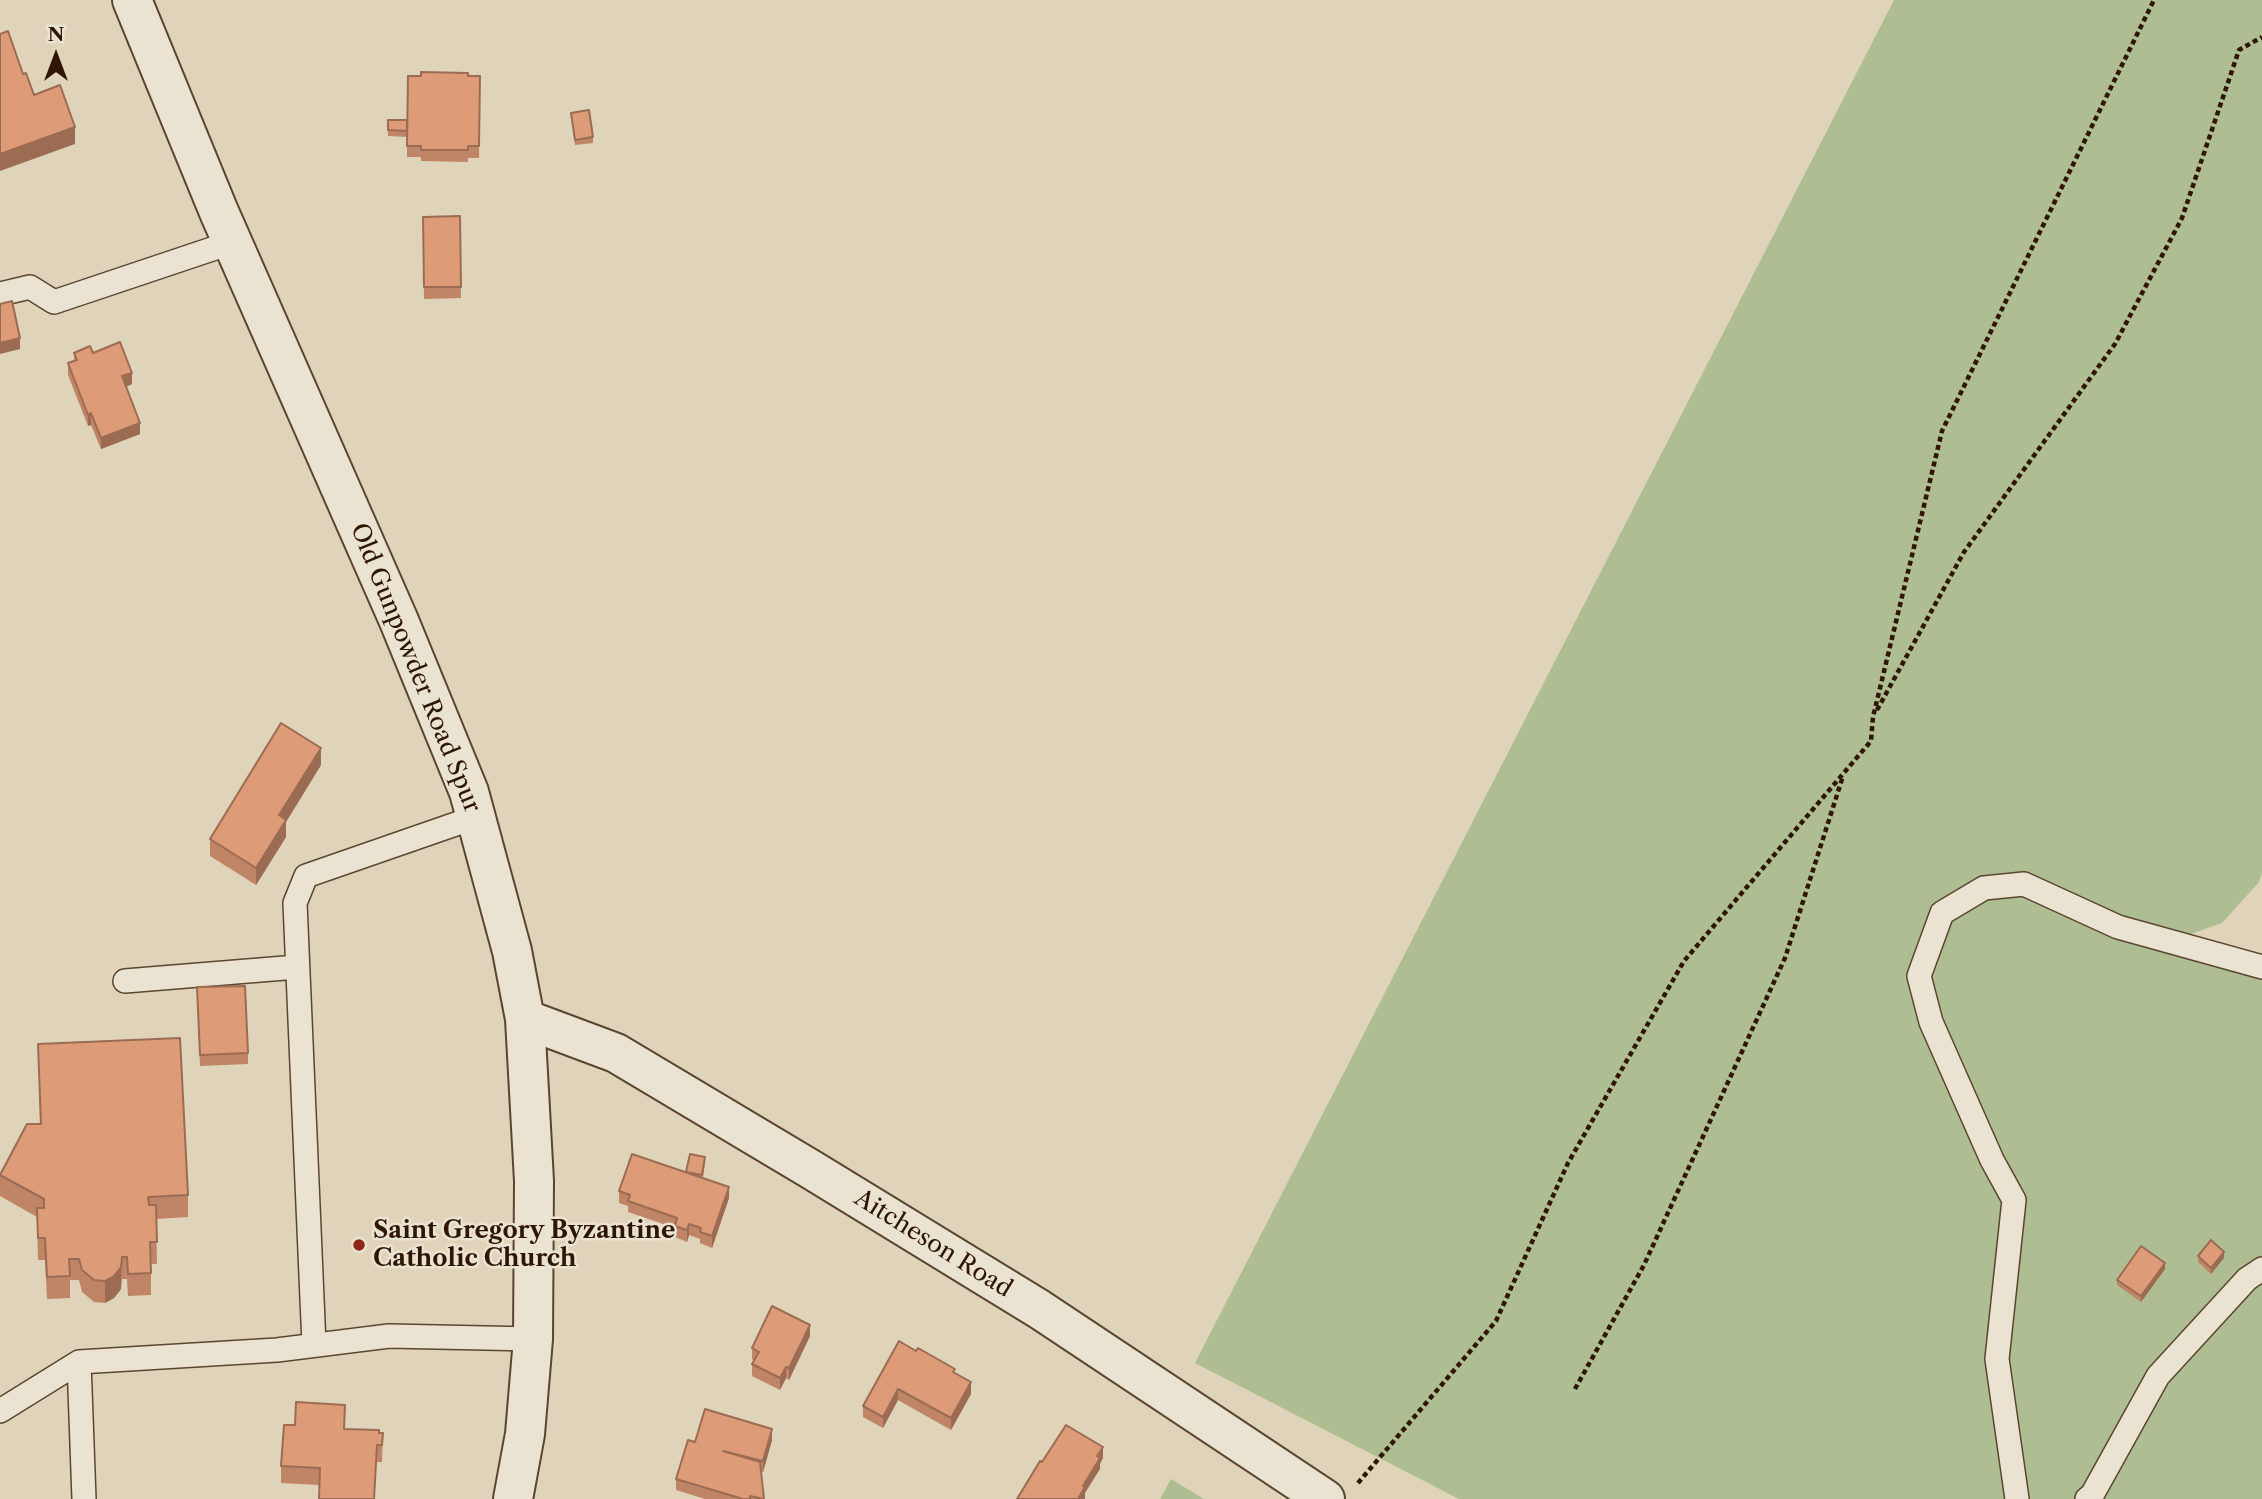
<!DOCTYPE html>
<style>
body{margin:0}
#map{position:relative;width:2262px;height:1499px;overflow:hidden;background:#dfd4b9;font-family:"Libre Caslon Text",serif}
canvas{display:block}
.north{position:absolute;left:21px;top:21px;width:70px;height:70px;-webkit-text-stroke:5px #eae3d2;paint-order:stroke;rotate:0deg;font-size:19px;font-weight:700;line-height:28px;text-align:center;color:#2e1602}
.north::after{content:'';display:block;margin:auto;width:24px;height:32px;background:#2e1602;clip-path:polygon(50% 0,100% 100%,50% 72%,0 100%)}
</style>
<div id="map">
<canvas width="2262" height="1499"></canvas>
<div class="north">N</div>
</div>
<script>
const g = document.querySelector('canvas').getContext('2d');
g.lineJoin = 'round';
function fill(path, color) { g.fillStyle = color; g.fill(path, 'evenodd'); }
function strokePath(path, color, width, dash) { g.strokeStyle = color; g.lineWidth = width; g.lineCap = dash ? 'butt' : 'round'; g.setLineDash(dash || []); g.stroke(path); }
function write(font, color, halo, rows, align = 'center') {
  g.font = font + ' "Libre Caslon Text",serif'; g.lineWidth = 5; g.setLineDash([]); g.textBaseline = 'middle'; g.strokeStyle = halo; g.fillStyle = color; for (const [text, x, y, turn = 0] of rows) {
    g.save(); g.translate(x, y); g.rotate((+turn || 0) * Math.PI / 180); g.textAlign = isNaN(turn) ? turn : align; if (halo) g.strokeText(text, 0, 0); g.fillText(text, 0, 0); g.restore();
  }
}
fill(new Path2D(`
 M1894,0h368v872l-3,10 -37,41 -31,11 30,16 41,12v537h-803l-264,-136z
 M1171,1479l33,20h-44z`), '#aebd92');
const service = new Path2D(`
 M0,294l30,-7 24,15 179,-60
 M125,981l172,-14
 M314,1345l-19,-442 11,-27 170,-59
 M79,1362l5,137
 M0,1411l79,-49 198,-12 112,-14 144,3
 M2017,1499l-20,-140 17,-159 -22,-40 -61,-138 -12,-46 23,-63 42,-25 40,-4 94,43 144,40
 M2087,1499l5,-4 66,-119 89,-97 15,-10`);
const minor = new Path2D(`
 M132,0l87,212 180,409 70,171 43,159 13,68 9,162 -1,158 -8,95 -12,65
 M525,1019l91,34 196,117 227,139 286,190`);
strokePath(service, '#5a4630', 26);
strokePath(minor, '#5a4630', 42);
strokePath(new Path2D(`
 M1877,710l87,-158 151,-208 67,-126 57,-168 23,-13
 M1575,1389l69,-124 141,-307 58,-182
 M1358,1483l138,-162 72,-158 116,-202 187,-220 2,-24 69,-286 212,-431`), '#2e1602', 4.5, [5, 3.5]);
strokePath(service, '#eae3d2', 23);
strokePath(minor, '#eae3d2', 38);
fill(new Path2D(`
 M468,76h12l-1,82h-11v4l-47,-1v-4h-14v-20l-19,-1v-16h19z
 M571,113l22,24v6l-18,2z
 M460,216l1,82 -37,1 -1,-82z
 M74,353h19l39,31 -6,3 14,47 -39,15 -10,-24 -3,1 -20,-51v-12l6,-2z
 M321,765l-35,57v15l-30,48 -46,-29v-17z
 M197,999l51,54v11l-48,2z
 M38,1044l150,151v22l-32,2 1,45h-6v31l-23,1 -1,-17h-5l-1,10 -7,9 -9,5 -11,-1 -12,-10 -3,-12h-9v18l-23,1 -2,-39h-7l-1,-43 -37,-21v-21l40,-51z
 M705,1163l-2,15 26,20 -17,50 -12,-5v-4l-11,-4 -2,7 -12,-5v-9l-47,-16v-6l-9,-3v-12l67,-19z
 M2198,1256l26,2 -13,16 -13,-12z
 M2165,1269l-24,33 -24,-17v-5z
 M810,1336l-21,44 -3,-2 -6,12 -28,-14v-12l2,-3 -2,-2v-11z
 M899,1341l56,32 16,21 -20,36 -53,-30 -15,28 -20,-11v-11z
 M379,1433h4l-1,29h-5l-58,23 -38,-2v-17z
 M772,1440l-9,32h-2l3,27h-59l-29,-9v-11l19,-37z`), '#bf8566');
fill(new Path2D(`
 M75,127v17l-75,27v-17z
 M20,338v11l-20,5v-11z
 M132,373v11l-10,4v-12z
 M91,413v12l-3,1v-11z
 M140,423v11l-39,15v-11z
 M321,748v17l-35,57v15l-30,48v-17l23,-53z
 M729,1187v11l-17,50v-12z
 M689,1224v11l-2,7v-12z
 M2224,1252v6l-13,16v-6z
 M122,1257l-1,32 -7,9 -9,5v-22z
 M2165,1263v6l-24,33v-6z
 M810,1325v11l-21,44v-12z
 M786,1367v11l-6,12v-12z
 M971,1382v12l-20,36v-12z
 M898,1389v11l-15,28v-11z
 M772,1429v11l-9,32v-11z
 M1103,1447v11l-3,6v5l-15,24v6h-7l5,-13z`), '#9b6c53');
const building = new Path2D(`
 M8,31l15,43 3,-1 8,22 26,-10 15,42 -75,27v-120z
 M421,72l47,1v3h12l-1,70h-11v4h-47v-4h-14l1,-70h13z
 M589,110l4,27 -18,3 -4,-27z
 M388,120h19v11l-19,-1z
 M460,216l1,71h-37l-1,-70z
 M12,301l8,37 -20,5v-39z
 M120,342l12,31 -10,3 18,47 -39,15 -10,-25 -3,2 -20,-52 9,-3 -3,-7 16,-7 3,7z
 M281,723l40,25 -42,67 7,5 -30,48 -46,-29z
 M245,986l3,67 -48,2 -3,-68z
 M180,1038l8,157 -40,2 1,8h7l1,37h-7l1,31 -23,1 -1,-17h-5l-1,10 -7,9 -9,5 -11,-1 -12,-10 -3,-11h-10l1,17 -23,1 -2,-39h-7l-1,-30h7v-9l-44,-24 27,-51h14l-3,-80z
 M632,1154l97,33 -17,49 -12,-4 1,-4 -12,-4 -2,6 -12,-4 2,-8 -49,-17 2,-6 -11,-4z
 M690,1154l15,3 -3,18 -16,-3z
 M2211,1240l13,12 -13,16 -13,-12z
 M2141,1246l24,17 -24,33 -24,-16z
 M772,1306l38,19 -21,43 -3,-1 -6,11 -28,-14 7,-12 -7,-4z
 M899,1341l17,10 2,-3 37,21 -2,3 18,10 -20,36 -53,-29 -15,28 -20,-11z
 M296,1402l49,3 -1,24 35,1v3h4l-1,12h-5l-3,54h-55l1,-31 -39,-2 3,-41h11z
 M705,1409l67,20 -9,32 -40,-10 37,11 4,37 -14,-3v3h-7l-67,-20 12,-39 7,2z
 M1066,1425l37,22 -6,9 3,2 -17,28 2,1 -7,12h-61l23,-38 2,1z`);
fill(building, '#de9b77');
strokePath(building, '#9b6c53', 2);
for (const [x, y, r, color] of [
 [359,1245,7,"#8f2418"]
]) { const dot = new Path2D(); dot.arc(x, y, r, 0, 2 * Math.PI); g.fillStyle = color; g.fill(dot); strokePath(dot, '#eae3d2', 2.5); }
write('24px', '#2e1602', '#eae3d2', [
 ["Old Gunpowder Road Spur",415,668,68],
 ["Aitcheson Road",933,1244,32]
]);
write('bold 24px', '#2e1602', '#eae3d2', [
 ["Saint Gregory Byzantine",373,1231],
 ["Catholic Church",373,1259]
], 'left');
</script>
